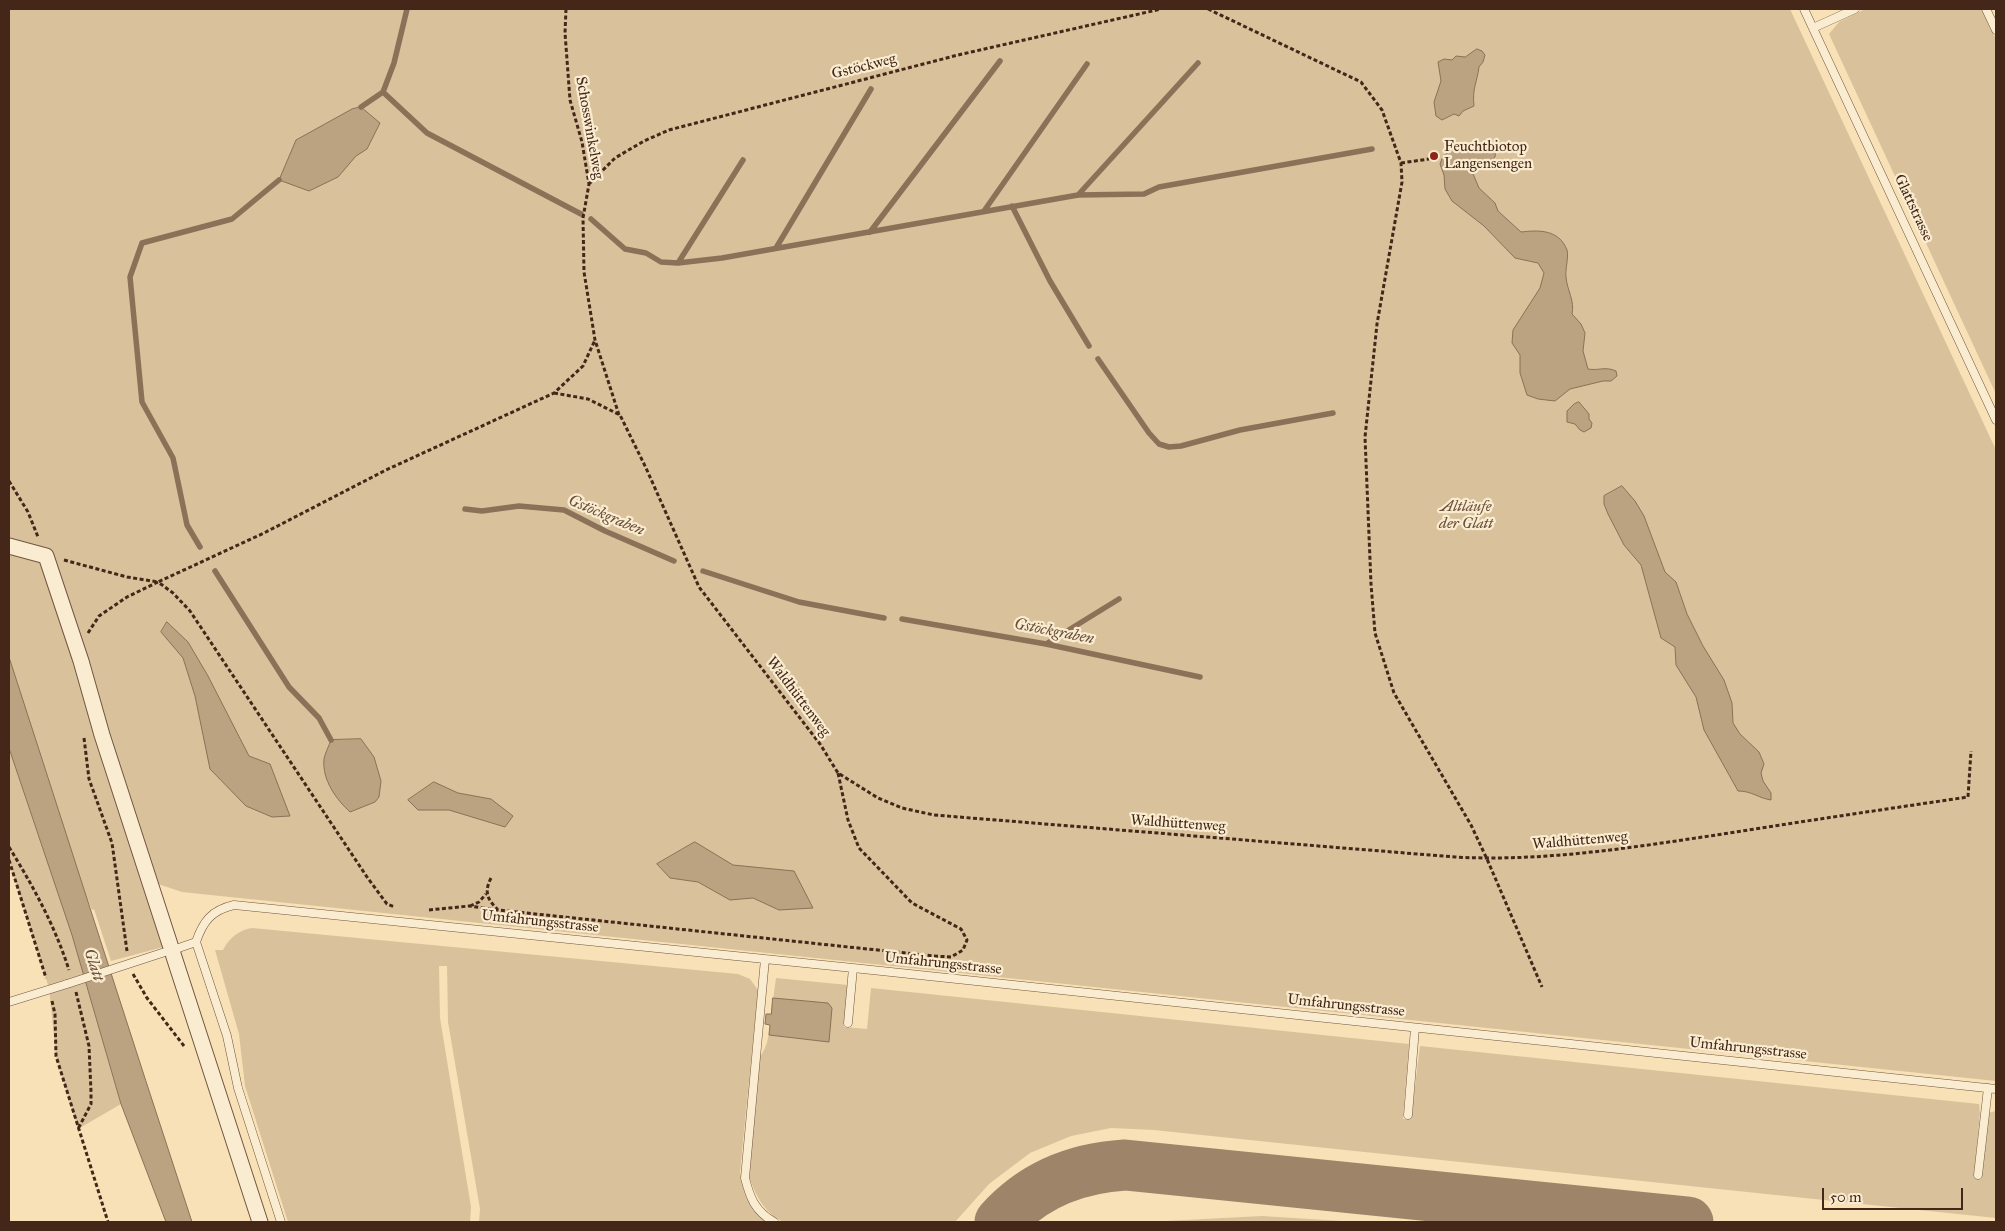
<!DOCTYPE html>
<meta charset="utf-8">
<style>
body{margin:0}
#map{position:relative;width:2005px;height:1231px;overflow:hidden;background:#f8e1b6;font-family:"IM FELL Great Primer",serif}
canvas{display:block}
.frame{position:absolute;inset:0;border:10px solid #442719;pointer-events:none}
.scale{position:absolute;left:1822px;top:1188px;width:141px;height:22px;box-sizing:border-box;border:2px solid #442719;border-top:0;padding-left:6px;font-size:15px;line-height:18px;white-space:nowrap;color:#442719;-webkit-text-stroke:4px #faecd0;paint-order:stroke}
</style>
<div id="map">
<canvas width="2005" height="1231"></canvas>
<div class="frame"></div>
<div class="scale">50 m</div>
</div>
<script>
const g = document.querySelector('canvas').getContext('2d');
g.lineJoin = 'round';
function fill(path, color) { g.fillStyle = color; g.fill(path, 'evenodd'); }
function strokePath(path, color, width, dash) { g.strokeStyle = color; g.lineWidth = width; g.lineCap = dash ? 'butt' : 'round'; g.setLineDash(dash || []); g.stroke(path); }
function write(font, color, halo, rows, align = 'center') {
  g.font = font + ' "IM FELL Great Primer",serif'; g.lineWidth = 4.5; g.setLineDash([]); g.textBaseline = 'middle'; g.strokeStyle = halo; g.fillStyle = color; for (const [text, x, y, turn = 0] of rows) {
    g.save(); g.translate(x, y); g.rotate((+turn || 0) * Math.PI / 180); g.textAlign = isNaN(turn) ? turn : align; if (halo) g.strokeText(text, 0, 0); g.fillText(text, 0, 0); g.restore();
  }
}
fill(new Path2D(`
 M9,9h1781l206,441v631l-1814,-189 -27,-9 12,63 -56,15 -17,-52 -2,1 -83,-203z
 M1865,9h117l14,30v355l-167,-360 10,-12z
 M9,748l63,187 49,169 -43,25 -22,-73 -7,-68 -40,-127z
 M252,928l486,46 12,5 8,11 -18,182c3,21 12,36 27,50h-288l1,-13 -32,-187 -1,-56h-8l1,52 31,189 -1,15h-182l-43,-136 -6,-52 -24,-84h8c6,-12 16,-20 29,-22z
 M776,978l72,7 -4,42 23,2 4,-41 538,56 -6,75h8l9,-73 559,58 1,9 -6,64 7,1 7,-65 8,-2v107l-842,-88 -43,-2 -40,8 -41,17 -41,31 -34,38h-172c-19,-10 -28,-27 -34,-46l10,-118c9,-12 9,-20 11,-33l-5,-1 1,-10h5z
 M1262,1216l96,6h-212z`), '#d9c19b');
const water = new Path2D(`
 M1477,49l5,2 3,4 -2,7 -4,5c-2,16 -7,21 -5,39l-11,5 -4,5 -5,-2 -12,6 -6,-4 -2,-14 7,-21 -3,-19 6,-3 8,1 4,-4 9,1z
 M361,107l19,16 -13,26 -11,7 -18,21 -29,14 -30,-11 17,-40 56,-31z
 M1480,145h12l4,4 -1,8 -7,7 -17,5 8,19 16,15 3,8 23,21c17,-2 38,-3 46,18 2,7 -2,19 -1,27 1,13 9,24 6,37l9,10 4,9 -2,18 5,18c11,2 17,-3 28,2l1,5 -6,5h-8l-33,8 -15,12 -17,-2 -11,-4 -7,-22v-18l-8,-12 1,-13 27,-42 4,-15 -6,-10 -23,-5 -31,-32 -32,-25 -7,-12 -1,-14 -4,-11 3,-8 14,-9 16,1z
 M1579,402l10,12v5l3,4 -1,5 -7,4 -4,-2 -5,-6 -8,-2v-11l7,-7z
 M1622,486l13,15 9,15 21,56 11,10 11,32 16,32 21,34 8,23 1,20 7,11 19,18 5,12 -3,9 2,8 8,12v7c-13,-2 -19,-9 -33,-9l-34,-61 -8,-33 -20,-32 -1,-18 -14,-9 -20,-73 -17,-20 -16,-31 -4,-10v-8z
 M167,622l21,20 20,34 41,80 21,8 20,52 -18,1 -26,-11 -36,-37 -15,-73 -12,-38 -22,-26z
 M9,657c61,188 121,377 183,565h-26l-45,-118 -49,-169 -63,-187z
 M361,739l13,18 7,24 -2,16 -4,5 -25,10c-14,-13 -28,-32 -26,-53 1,-6 5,-13 7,-19z
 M434,782l24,11 33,6 22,17 -8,11 -56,-17h-31l-10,-10z
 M695,842l38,23 61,6 19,37 -34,2 -26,-12 -23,2 -32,-18 -28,-4 -13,-14z
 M773,998l55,5 4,5 -3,34 -60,-7 1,-10 -5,-1 1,-10h5z`);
fill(water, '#bba281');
strokePath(water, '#8b7157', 1);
strokePath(new Path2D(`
 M383,92l44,41 154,81
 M361,107l22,-15 11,-29 13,-54
 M1078,195l120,-132
 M1012,206l38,75 39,65
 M984,211l103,-147
 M591,219l34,30 21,4 15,9 17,1 44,-5 356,-63 66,-1 15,-7 213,-38
 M870,232l130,-171
 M776,248l95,-159
 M678,263l65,-103
 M1098,359l51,74 10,11 10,3 12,-1 59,-16 93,-17
 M465,509l17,2 37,-5 45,4 41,21 69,30
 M200,547l-13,-22 -14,-67 -31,-56 -12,-125 12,-34 90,-24 47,-39
 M215,571l74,116 30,31 12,22
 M703,571l96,31 85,16
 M902,619l144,25 154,33
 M1046,644l73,-45`), '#8b7157', 5.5);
strokePath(new Path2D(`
 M1000,1222c33,-37 76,-54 125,-57l563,57`), '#9e8468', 51);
const lane = new Path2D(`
 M1804,9l192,411
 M1986,9l10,21
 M1813,28l42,-19
 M170,951l26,-9
 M765,959l-20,219c5,20 10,33 29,44
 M9,1002l58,-18
 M848,1023l5,-55
 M1408,1115l7,-87
 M1978,1175l10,-87
 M281,1222l-43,-134 -11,-52 -31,-94c7,-21 16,-32 38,-37l619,63 1143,121`);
const street = new Path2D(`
 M9,546l37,10 35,105 21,74 158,487`);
strokePath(lane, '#715640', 9);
strokePath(street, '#715640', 17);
strokePath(new Path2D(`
 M566,9l-1,24 5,67 12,42 7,42 -6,34 1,54 11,68 24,75
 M1208,9l153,73 21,28 19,53 1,19 -25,142 -12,113 6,147 4,49 19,60 77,132 16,34 55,128
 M1401,163l28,-4
 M589,184l26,-26 29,-17 25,-11 289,-75 203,-46
 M554,393l34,6 32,16 26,53 53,119 121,157 18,29 40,25 24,10 32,7 521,42c90,5 180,-10 268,-23 82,-13 163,-25 245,-37l3,-46
 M9,481l19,31 10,25
 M64,560l63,17 31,5 106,-49 122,-63 168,-77 29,-27 12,-26
 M88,633l11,-17 28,-19 31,-15 15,11 17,18 177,266 20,27 8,3
 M84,738l5,41 23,64 15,108
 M9,847c24,39 46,79 60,123
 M9,860l37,118
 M491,878c-7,14 -4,21 7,32l436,46 17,1 12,-7 4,-10 -6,-11 -49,-26 -53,-55 -11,-28 -10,-47
 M470,906l9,-4 7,-8
 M429,910l40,-4 29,4
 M133,974l14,24 37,48
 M76,992l13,54 2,46v12l-13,25
 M52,1001l3,13 1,42 52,166`), '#442719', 3, [4, 2.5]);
strokePath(lane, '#faecd0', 8);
strokePath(street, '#faecd0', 15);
const laneBridge = new Path2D(`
 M67,984l98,-32`);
strokePath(laneBridge, '#715640', 9, []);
strokePath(laneBridge, '#faecd0', 8);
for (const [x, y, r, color] of [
 [1434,156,5,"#8f2418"]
]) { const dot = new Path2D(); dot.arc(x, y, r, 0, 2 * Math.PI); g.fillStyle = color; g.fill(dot); strokePath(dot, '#faecd0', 2); }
write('15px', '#442719', '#faecd0', [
 ["Gstöckweg",864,67,-14],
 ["Schosswinkelweg",589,128,80],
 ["Glattstrasse",1913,208,65],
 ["Waldhüttenweg",798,697,53],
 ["Waldhüttenweg",1178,824,4],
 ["Waldhüttenweg",1580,841,-5],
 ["Umfahrungsstrasse",540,922,6],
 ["Umfahrungsstrasse",943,964,6],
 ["Umfahrungsstrasse",1346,1006,6],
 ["Umfahrungsstrasse",1748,1049,6]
]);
write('15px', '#442719', '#faecd0', [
 ["Feuchtbiotop",1444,147],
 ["Langensengen",1444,164]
], 'left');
write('italic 15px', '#694e3a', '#faecd0', [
 ["Altläufe",1466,507],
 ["der Glatt",1466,524]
]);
write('italic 16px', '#684c38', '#faecd0', [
 ["Gstöckgraben",606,516,23],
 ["Gstöckgraben",1054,632,11],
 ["Glatt",93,965,72]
]);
</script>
